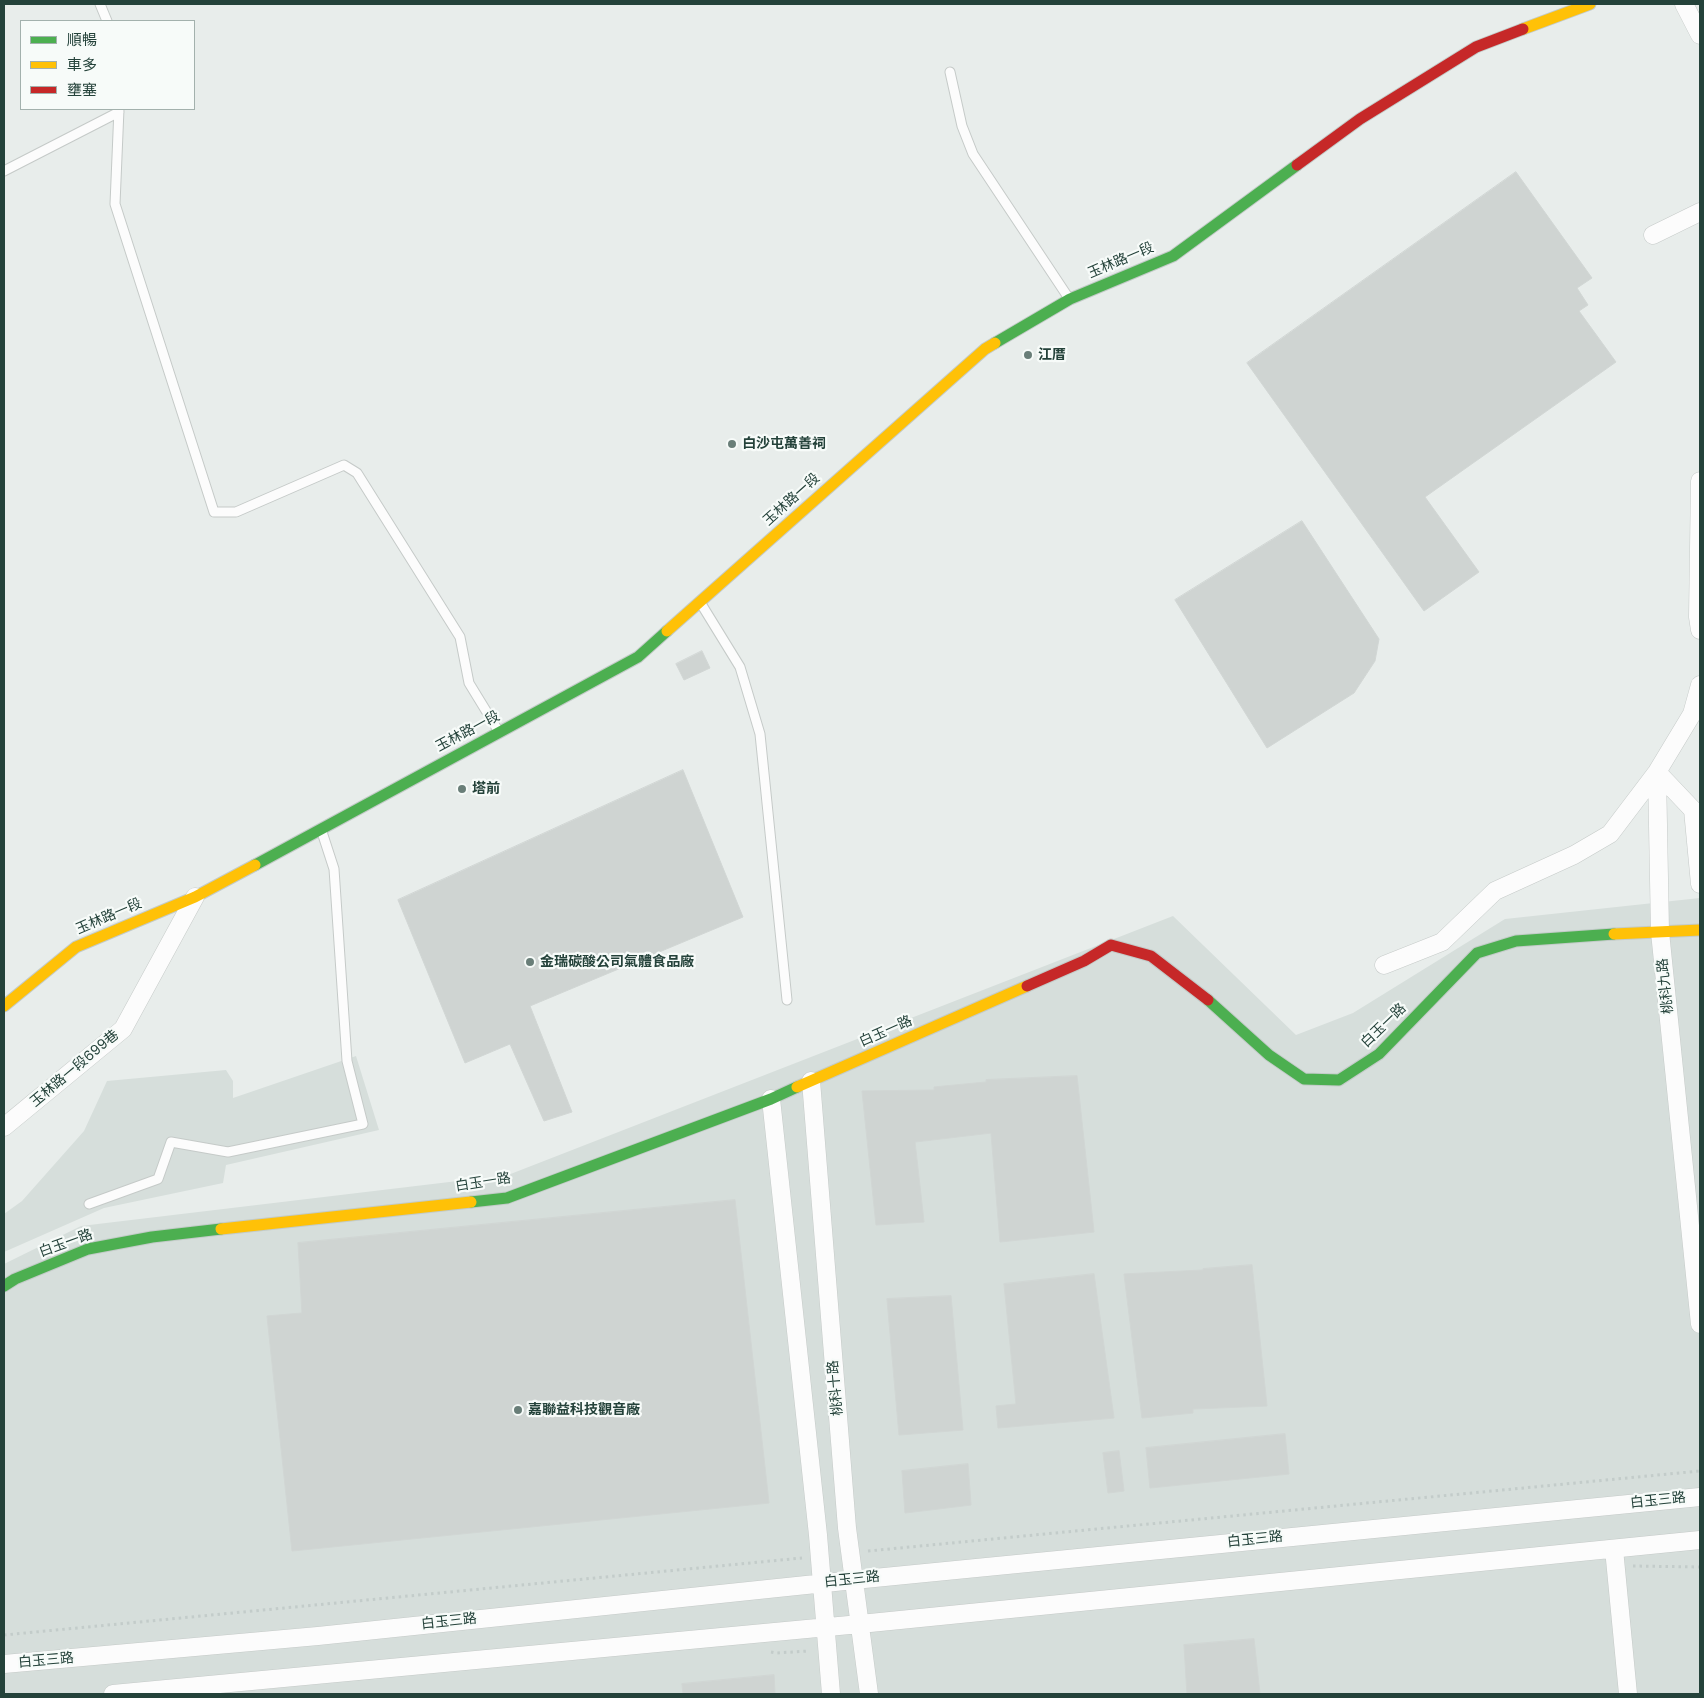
<!DOCTYPE html>
<meta charset="utf-8">
<style>
body{margin:0}
#map{position:relative;width:1704px;height:1698px;overflow:hidden;background:#e8edeb;font-family:Poppins,"Noto Sans TC",sans-serif}
canvas{display:block}
.frame{position:absolute;inset:0;border:5px solid #24423a;pointer-events:none}
.legend{position:absolute;left:20px;top:20px;width:175px;height:90px;box-sizing:border-box;background:#f7fbf9;border:1px solid #a3b1ad;margin:0;padding:6px 9px;list-style:none;font-size:15px;color:#24423a}
.legend li{display:flex;align-items:center;gap:10px;height:25px}
.legend b{width:25px;border:1px solid #a3b1ad}
</style>
<div id="map">
<canvas width="1704" height="1698"></canvas>
<div class="frame"></div>
<ul class="legend">
<li><b style="height:6px;background:#4caf50"></b>順暢</li>
<li><b style="height:6px;background:#ffc107"></b>車多</li>
<li><b style="height:6px;background:#c62828"></b>壅塞</li>
</ul>
</div>
<script>
const g = document.querySelector('canvas').getContext('2d');
g.lineJoin = 'round';
function fill(path, color) { g.fillStyle = color; g.fill(path, 'evenodd'); }
function strokePath(path, color, width, dash) { g.strokeStyle = color; g.lineWidth = width; g.lineCap = dash ? 'butt' : 'round'; g.setLineDash(dash || []); g.stroke(path); }
function write(font, color, halo, rows, align = 'center') {
  g.font = font + ' Poppins,"Noto Sans TC",sans-serif'; g.lineWidth = 4.5; g.setLineDash([]); g.textBaseline = 'middle'; g.strokeStyle = halo; g.fillStyle = color; for (const [text, x, y, turn = 0] of rows) {
    g.save(); g.translate(x, y); g.rotate((+turn || 0) * Math.PI / 180); g.textAlign = isNaN(turn) ? turn : align; if (halo) g.strokeText(text, 0, 0); g.fillText(text, 0, 0); g.restore();
  }
}
fill(new Path2D(`
 M1700,898v796h-1696v-430l77,-38 427,-51 665,-259 123,119 57,-22 152,-94z
 M356,1056l23,74 -153,35 -3,18 -119,25 -100,44v-38l18,-13 62,-70 23,-50 119,-11 7,11v17z`), '#d6dedb');
const building = new Path2D(`
 M1516,172l76,106 -15,10 11,17 -9,6 37,51 -191,135 54,75 -55,39 -177,-248z
 M1302,521l77,118 -4,22 -21,32 -87,55 -92,-148z
 M702,651l8,17 -26,12 -8,-16z
 M683,770l60,147 -213,89 42,106 -28,9 -34,-77 -45,19 -67,-163z
 M1077,1076l17,156 -94,10 -9,-109 -76,9 9,80 -48,3 -14,-134 72,-1v-3l52,-5v-2z
 M735,1200l34,303 -477,48 -25,-235 35,-3 -4,-70z
 M1252,1265l15,141 -74,3v4l-51,5 -18,-144 79,-4v-1z
 M1094,1274l20,144 -116,10 -2,-22 20,-2 -12,-120z
 M951,1296l12,134 -64,5 -12,-136z
 M1285,1434l4,40 -139,14 -4,-40z
 M1119,1451l5,40 -16,2 -5,-40z
 M968,1464l3,41 -66,8 -3,-42z
 M1254,1639l6,55h-73l-3,-49z
 M774,1675l1,19h-92l-1,-10z`);
fill(building, '#cfd4d2');
strokePath(building, '#d1d6d4', 1);
const lane = new Path2D(`
 M100,4l7,17
 M950,72l12,54 11,28 95,143
 M119,109l-4,95 99,308h22l108,-47 13,8 103,164 9,46 30,49
 M4,171l115,-59
 M700,602l40,65 20,67 27,266
 M89,1204l69,-25 13,-37 57,10 135,-28 -16,-63 -13,-192 -13,-40`);
const street = new Path2D(`
 M1684,4l16,31
 M1653,235l47,-23
 M1700,481l-2,136 2,13
 M1657,772l3,160 40,392
 M1657,772l36,38 7,74
 M1384,965l58,-23 53,-51 79,-36 36,-21 47,-62 35,-58 8,-29
 M811,1081l36,447 22,166
 M771,1099l47,436 13,159
 M4,1127l119,-98 72,-132
 M1614,1549l14,145
 M4,1664l314,-28 536,-56 846,-83
 M113,1694l747,-70 840,-84`);
const fast = new Path2D(`
 M995,343l75,-44 103,-43 124,-91
 M255,865l383,-208 29,-26
 M1208,1000l61,55 35,24 35,1 40,-26 98,-101 39,-12 98,-7
 M471,1202l36,-4 264,-99 26,-12
 M4,1286l11,-7 73,-30 64,-12 69,-8`);
const slow = new Path2D(`
 M1523,29l67,-25
 M667,631l318,-282 10,-6
 M1614,934l86,-4
 M4,1006l72,-59 119,-50 60,-32
 M797,1087l230,-101
 M221,1229l250,-27`);
const jam = new Path2D(`
 M1297,165l63,-46 116,-72 47,-18
 M1027,986l57,-25 27,-16 40,11 57,44`);
strokePath(lane, '#c5cac8', 11);
strokePath(street, '#c5cac8', 19);
strokePath(fast, '#c3cbc8', 13);
strokePath(slow, '#c3cbc8', 13);
strokePath(jam, '#c3cbc8', 13);
strokePath(new Path2D(`
 M868,1551l832,-80
 M1633,1566l67,1
 M4,1635l798,-77
 M771,1652l5,1 33,-2`), '#c3ccca', 3, [2.5, 4]);
strokePath(lane, '#fcfcfc', 9);
strokePath(street, '#fcfcfc', 18);
strokePath(fast, '#4caf50', 11);
strokePath(slow, '#ffc107', 11);
strokePath(jam, '#c62828', 11);
for (const [x, y, r, color] of [
 [1028,355,5,"#697e78"],
 [732,444,5,"#697e78"],
 [462,789,5,"#697e78"],
 [530,962,5,"#697e78"],
 [518,1410,5,"#697e78"]
]) { const dot = new Path2D(); dot.arc(x, y, r, 0, 2 * Math.PI); g.fillStyle = color; g.fill(dot); strokePath(dot, '#f7fbf9', 2); }
write('14px', '#24423a', '#f7fbf9', [
 ["玉林路一段",1121,261,-23],
 ["玉林路一段",792,500,-42],
 ["玉林路一段",468,732,-28],
 ["玉林路一段",109,917,-23],
 ["桃科九路",1666,986,-96],
 ["白玉一路",1384,1026,-44],
 ["白玉一路",886,1032,-24],
 ["玉林路一段699巷",75,1069,-40],
 ["白玉一路",483,1183,-9],
 ["白玉一路",66,1244,-20],
 ["桃科十路",836,1388,-95],
 ["白玉三路",1658,1501,-6],
 ["白玉三路",1255,1540,-6],
 ["白玉三路",852,1580,-6],
 ["白玉三路",449,1622,-6],
 ["白玉三路",46,1661,-5]
]);
write('bold 14px', '#24423a', '#f7fbf9', [
 ["江厝",1038,355],
 ["白沙屯萬善祠",742,444],
 ["塔前",472,789],
 ["金瑞碳酸公司氣體食品廠",540,962],
 ["嘉聯益科技觀音廠",528,1410]
], 'left');
</script>
